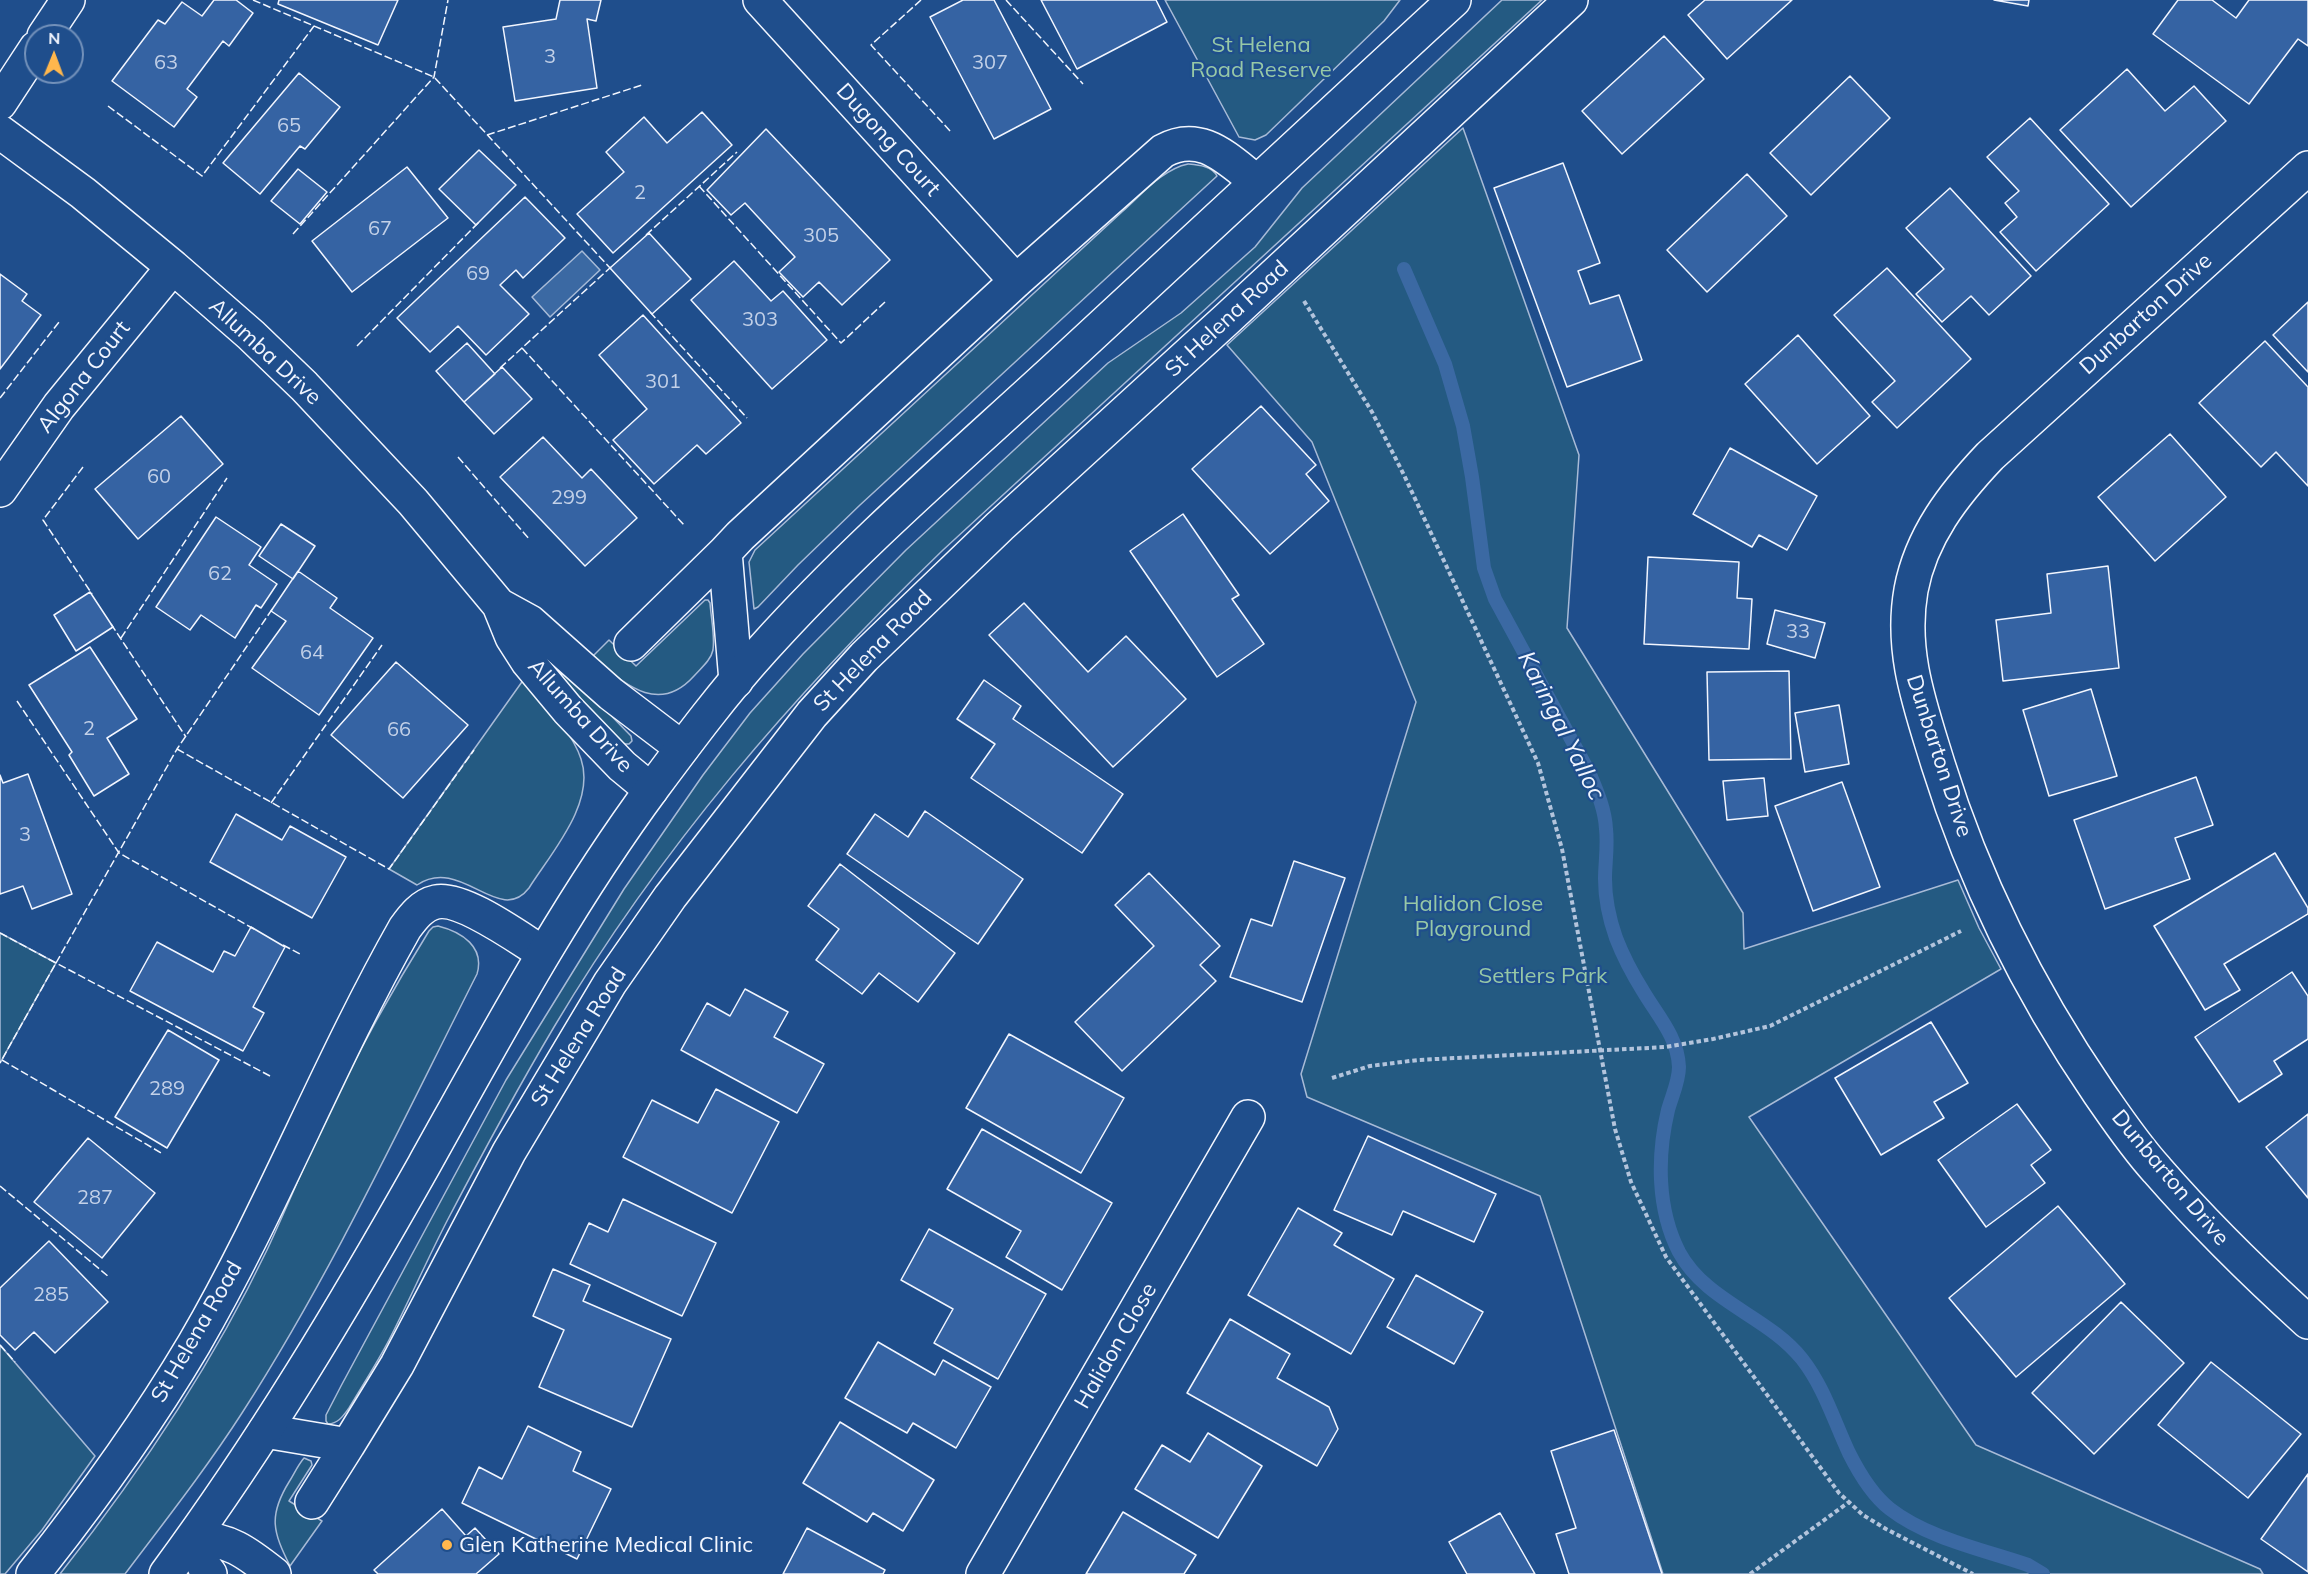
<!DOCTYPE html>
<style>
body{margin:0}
#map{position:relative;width:2308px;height:1574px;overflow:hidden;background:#1f4e8c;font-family:Mulish,sans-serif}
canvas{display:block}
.north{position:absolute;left:24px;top:24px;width:60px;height:60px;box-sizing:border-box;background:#1f4e8c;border:2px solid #7391ba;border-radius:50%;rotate:1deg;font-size:16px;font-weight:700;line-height:24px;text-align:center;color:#f2f6ff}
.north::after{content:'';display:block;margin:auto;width:21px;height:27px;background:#ffb74d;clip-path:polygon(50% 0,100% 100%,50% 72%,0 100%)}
</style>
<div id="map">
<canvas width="2308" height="1574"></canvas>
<div class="north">N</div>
</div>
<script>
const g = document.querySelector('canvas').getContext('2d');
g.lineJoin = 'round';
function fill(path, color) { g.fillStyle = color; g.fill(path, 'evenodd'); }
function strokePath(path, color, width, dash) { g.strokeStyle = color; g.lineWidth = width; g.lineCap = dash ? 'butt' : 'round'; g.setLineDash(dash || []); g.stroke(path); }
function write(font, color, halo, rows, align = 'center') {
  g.font = font + ' Mulish,sans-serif'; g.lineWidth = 4.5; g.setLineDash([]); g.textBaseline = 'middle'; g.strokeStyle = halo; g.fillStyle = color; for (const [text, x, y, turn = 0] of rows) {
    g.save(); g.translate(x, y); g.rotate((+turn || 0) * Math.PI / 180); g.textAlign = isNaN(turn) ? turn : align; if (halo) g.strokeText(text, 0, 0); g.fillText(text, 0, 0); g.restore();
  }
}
const green = new Path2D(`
 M1165,0h235l-16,21 -118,114 -11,5 -16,-3z
 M1502,0h40l-599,550c-150,145 -282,297 -389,477 -38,64 -73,129 -107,194 -20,39 -38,80 -58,119 -12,23 -27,46 -40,68 -6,8 -10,15 -21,16l-2,-3v-6l15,-29 165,-306 118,-191 79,-114 47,-62 53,-59 103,-104 202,-187 73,-50 74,-66 47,-59z
 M1463,128l116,327 -12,173 176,285 1,36 214,-69 21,48 22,41 -252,148 227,328 284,124 3,5h-600l-123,-378 -233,-99 -6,-23 115,-372 -104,-260 -85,-97z
 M1188,164c11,1 24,2 29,12l-357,329 -62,60 -40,42 -4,2 -5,-47 6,-12 368,-339c19,-17 40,-42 65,-47z
 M705,600h3l2,3c1,15 5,32 3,47 -2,10 -12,18 -19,26 -36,40 -70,7 -102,-19l17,-17 27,26z
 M534,643l56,51 41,42 1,5 -3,3h-4l-6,-3 -44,-42z
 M524,679c19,23 48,52 57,80 15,44 -30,94 -52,129 -30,39 -68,-33 -112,-3l-28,-16z
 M438,926c24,6 47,21 39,48 -75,148 -145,299 -235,439 -36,56 -77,108 -117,161h-65c79,-100 152,-209 207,-324 22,-47 41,-94 63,-141 30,-61 63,-120 99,-178l4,-4z
 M0,933l56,30 -56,100z
 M0,1345l95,111 -53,74 -37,44h-5z
 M304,1458l7,3 1,4 -23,36 33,20 -32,45c-17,-34 -22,-50 -1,-84 5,-8 9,-17 15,-24z`);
fill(green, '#245a82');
strokePath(green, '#a8bbd7', 1.5);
const water = new Path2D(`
 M582,251l18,19 -50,47 -18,-20z`);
fill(water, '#3b69a3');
strokePath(water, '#a8bbd7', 1.5);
strokePath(new Path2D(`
 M1404,269l41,95 18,62 9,51 12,91 11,31 94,173c8,19 16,37 17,57 2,17 -1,34 -1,50 0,21 4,39 11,59 7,18 17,37 27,53 14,24 35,46 36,76 0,14 -7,29 -11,43 -11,46 -11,99 11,142 27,50 89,64 123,107 22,28 32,62 47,94 10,20 23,42 41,56 37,29 94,41 138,56l15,9`), '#3b69a3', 14);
const building = new Path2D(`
 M214,0h22l17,13 -24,33 -6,-5 -36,48 10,8 -23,30 -62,-46 46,-61 7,4 17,-22 20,14z
 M279,0h119l-20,45 -100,-41z
 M560,0h41l-5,21 -9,-2 10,69 -82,13 -12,-74 53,-8z
 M963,0h31l57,109 -57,30 -64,-122z
 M1041,0h115l11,22 -90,47z
 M1705,0h87l-65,59 -39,-44z
 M1994,0h35l-1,6z
 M2178,0h34l24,18 13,-18h59v46l-10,-7 -49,65 -96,-70z
 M1664,36l40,43 -82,75 -40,-43z
 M2127,69l38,42 29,-25 32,35 -95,86 -71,-77z
 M299,73l41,34 -35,42 -5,-3 -40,48 -37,-31z
 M1850,76l40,42 -79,77 -41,-42z
 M702,112l30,33 -119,108 -36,-39 47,-42 -18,-20 38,-35 23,26z
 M2030,118l79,86 -73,67 -36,-39 17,-15 -12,-14 14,-12 -32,-34z
 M766,129l124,131 -48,45 -23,-23 -16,15 -24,-25 16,-15 -50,-54 -14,12 -24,-25z
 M479,150l37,35 -40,40 -37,-36z
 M1563,163l37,100 -22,8 12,33 29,-9 23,65 -75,27 -73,-199z
 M407,167l41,51 -96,74 -40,-51z
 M298,169l29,23 -27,32 -29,-23z
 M1747,174l40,42 -80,76 -40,-42z
 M1950,188l81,88 -42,39 -18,-19 -29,26 -26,-28 28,-25 -38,-41z
 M525,197l40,41 -42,40 -7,-8 -16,15 29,29 -43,41 -28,-29 -28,26 -33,-34z
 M649,233l42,46 -39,35 -42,-46z
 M734,261l37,40 12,-10 44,49 -55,49 -81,-89z
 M1887,268l84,91 -74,69 -25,-26 23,-21 -61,-66z
 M0,274l27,20 -5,7 19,14 -41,54z
 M2308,302v70l-35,-37z
 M643,315l98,108 -35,31 -9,-9 -43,39 -41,-44 34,-31 -48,-54z
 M1798,335l72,81 -53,48 -72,-80z
 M2265,341l43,46v99l-32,-34 -15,15 -62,-64z
 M467,343l28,31 -31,28 -28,-31z
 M502,367l30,32 -38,35 -30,-32z
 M1261,406l55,59 -10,9 23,27 -59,53 -78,-85z
 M181,416l42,48 -85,75 -43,-50z
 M2170,434l56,63 -71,64 -57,-64z
 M543,437l39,41 9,-9 46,49 -52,48 -85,-89z
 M1730,448l87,48 -30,54 -28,-15 -7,12 -59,-33z
 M1183,514l56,81 -7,4 32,45 -47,33 -87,-126z
 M216,517l45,30 -12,18 28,19 -16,24 -5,-3 -21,33 -34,-23 -11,15 -34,-23z
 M281,524l34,22 -22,33 -34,-23z
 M1648,557l91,5 -2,36 15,1 -3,50 -105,-5z
 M2108,566l11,102 -116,13 -7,-61 55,-7 -4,-39z
 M298,571l39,27 -7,10 43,30 -54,77 -67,-47 34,-47 -15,-10z
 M90,592l23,35 -37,24 -22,-36z
 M1024,603l64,69 38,-36 60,63 -73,68 -124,-132z
 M1775,610l50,13 -10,35 -48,-14z
 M90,647l47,72 -30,19 22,36 -35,22 -25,-41 3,-3 -43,-67z
 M396,662l72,63 -65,73 -72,-63z
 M1789,671l2,88 -82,1 -2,-88z
 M984,680l37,26 -8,13 110,75 -41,59 -111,-75 24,-34 -38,-25z
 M2091,689l26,87 -68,20 -26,-86z
 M1839,705l10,59 -44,8 -10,-59z
 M28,774l44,120 -40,15 -9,-23 -23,8v-119l3,8z
 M2196,777l17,48 -38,13 15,41 -85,30 -31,-89z
 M1764,778l4,38 -41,4 -4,-39z
 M1842,782l38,105 -67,24 -38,-105z
 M925,811l98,68 -45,65 -131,-90 28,-40 33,23z
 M236,814l46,26 8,-14 56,31 -34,61 -102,-56z
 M2275,853l33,55v6l-84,50 16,26 -35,20 -51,-84z
 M1294,861l51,17 -43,124 -72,-25 21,-58 21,7z
 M840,864l115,89 -37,49 -39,-29 -17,21 -46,-34 23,-31 -31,-23z
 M1149,873l71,73 -20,19 16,16 -94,90 -47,-49 79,-76 -39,-41z
 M251,927l34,20 -32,60 11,6 -21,38 -113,-60 27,-49 56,30 11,-21 11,5z
 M2292,972l16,24v43l-34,22 8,13 -43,28 -44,-65z
 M745,989l43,23 -14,25 50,27 -27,49 -116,-63 26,-47 23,13z
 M1931,1022l37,61 -34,19 10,16 -63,37 -46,-77z
 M168,1030l51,30 -52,88 -52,-31z
 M1009,1034l115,64 -43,75 -115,-65z
 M716,1089l63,33 -47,91 -109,-56 29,-57 46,23z
 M2017,1104l34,46 -20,15 14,18 -59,44 -48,-67z
 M2308,1114v84l-42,-51z
 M982,1129l130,74 -50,87 -56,-33 15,-26 -74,-42z
 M1368,1136l128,58 -22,48 -71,-31 -11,24 -58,-25z
 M88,1138l67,55 -53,65 -68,-56z
 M623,1199l93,44 -34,73 -112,-52 19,-41 19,9z
 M2058,1206l67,78 -109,93 -67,-79z
 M1298,1208l44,25 -8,12 60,34 -43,75 -103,-59z
 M929,1229l117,65 -48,85 -64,-36 19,-34 -52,-29z
 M49,1241l59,61 -53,51 -21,-21 -19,18 -15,-15v-47z
 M553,1269l37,16 -7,16 88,38 -39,88 -93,-40 25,-57 -31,-14z
 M1416,1275l67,37 -29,52 -67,-37z
 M2121,1302l63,61 -90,91 -62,-61z
 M1230,1319l60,35 -13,24 52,29 9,22 -21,37 -130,-73z
 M878,1342l57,33 8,-15 48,27 -35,61 -43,-25 -6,10 -62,-35z
 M2211,1362l90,72 -53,64 -90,-73z
 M840,1422l94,58 -31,51 -30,-18 -6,9 -64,-39z
 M528,1426l53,26 -8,19 38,18 -34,70 -115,-56 17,-36 23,12z
 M1614,1430l48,144h-93l-13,-40 20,-6 -25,-77z
 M1208,1433l54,33 -44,72 -83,-49 27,-44 28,17z
 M2308,1474v98l-47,-33z
 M442,1509l24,27 9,-8 24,26 -23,20h-98l-4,-4z
 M1123,1512l73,43 -12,19h-98z
 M1500,1513l35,61h-68l-18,-32z
 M807,1528l78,42 -2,4h-100z`);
fill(building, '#3563a3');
strokePath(building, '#f2f6ff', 1.5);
const street = new Path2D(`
 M760,0l256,281
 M44,36l24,-36
 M0,103l36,-55
 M0,132l83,61 90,74 78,68 53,51 109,116 86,103 13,32 16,25 40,48 54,56 29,24
 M2308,168l-318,288c-36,38 -69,80 -79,134 -11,62 9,115 27,174 36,116 92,228 161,329 18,26 36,53 58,77 47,54 98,104 151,152
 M0,490l59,-84 114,-139
 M499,605l31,17 81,72 71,54
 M631,644l94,-92
 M736,681l-11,-129 15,-16 276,-255 147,-130c38,-21 64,8 93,30
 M265,1431l83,14 49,-80 112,-213 101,-169 60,-86 142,-183 52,-57 136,-131 228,-208 343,-318
 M312,1502l36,-57
 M33,1574c58,-73 113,-149 161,-230 78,-134 134,-280 211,-416 8,-11 17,-23 31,-26 26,-6 84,37 107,51
 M983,1574l265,-457`);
const secondary = new Path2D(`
 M193,1537c37,3 52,14 81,37
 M193,1537l11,29 6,8
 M166,1574c96,-130 179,-269 258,-409 72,-129 142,-260 230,-379 35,-47 70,-94 109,-137 90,-100 192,-188 290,-278 134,-124 267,-248 401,-371`);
strokePath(street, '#f2f6ff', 36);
strokePath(secondary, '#f2f6ff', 36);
strokePath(new Path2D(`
 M1304,301l68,111 32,63 134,288 24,86 53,280 16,53 35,75 173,236 24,22 23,14 87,45
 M1332,1078l38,-12 48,-6 248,-13 47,-8 57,-13 191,-95
 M1750,1574l99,-72`), '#b3c4dc', 4, [4.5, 3]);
strokePath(street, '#1f4e8c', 33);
strokePath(secondary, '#1f4e8c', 33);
strokePath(new Path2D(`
 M253,0l181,77 177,192
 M921,0l-50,45 81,88
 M1006,0l77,84
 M108,106l94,70 112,-150
 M487,135l155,-50
 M699,186l142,157 44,-41
 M293,234l141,-157 14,-77
 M646,235l91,-83
 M650,312l97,106
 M357,346l122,-124
 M522,348l162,177
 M500,368l111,-101
 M0,398l59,-76
 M458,457l72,83
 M83,467l-40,53 49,74
 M111,624l75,113
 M121,638l106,-160
 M17,701l102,152 135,76
 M177,749l212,120 85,-119
 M271,803l111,-158
 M0,933l56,30 -56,100
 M283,945l17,9
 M2,1060l161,94
 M270,1076l-214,-113 121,-214 96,-141
 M0,1186l109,91
 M0,1345l15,17`), '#f2f6ff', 1.5, [8, 3]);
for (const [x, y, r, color] of [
 [447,1545,6,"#ffb74d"]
]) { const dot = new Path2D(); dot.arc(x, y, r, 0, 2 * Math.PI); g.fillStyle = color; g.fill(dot); strokePath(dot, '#1f4e8c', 2); }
write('20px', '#c3d1e8', null, [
 ["3",550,57],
 ["63",166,63],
 ["307",990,63],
 ["65",289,126],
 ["2",640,193],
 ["67",380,229],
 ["305",821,236],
 ["69",478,274],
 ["303",760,320],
 ["301",663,382],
 ["60",159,477],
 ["299",569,498],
 ["62",220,574],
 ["33",1798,632],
 ["64",312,653],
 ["2",89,729],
 ["66",399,730],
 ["3",25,835],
 ["289",167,1089],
 ["287",95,1198],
 ["285",51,1295]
]);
write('22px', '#97c8a6', '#1f4e8c', [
 ["St Helena",1261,45],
 ["Road Reserve",1261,70],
 ["Halidon Close",1473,904],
 ["Playground",1473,929],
 ["Settlers Park",1543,976]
]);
write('22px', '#f2f6ff', '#1f4e8c', [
 ["Dugong Court",888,140,48],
 ["Dunbarton Drive",2146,314,-42],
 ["St Helena Road",1227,319,-43],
 ["Allumba Drive",265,352,43],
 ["Algona Court",84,377,-52],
 ["St Helena Road",873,651,-46],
 ["Allumba Drive",580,716,48],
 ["Dunbarton Drive",1939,756,72],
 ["St Helena Road",579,1037,-58],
 ["Dunbarton Drive",2170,1178,50],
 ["St Helena Road",197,1332,-60],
 ["Halidon Close",1116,1346,-60]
]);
write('22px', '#f2f6ff', '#1f4e8c', [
 ["Glen Katherine Medical Clinic",459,1545]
], 'left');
write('italic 24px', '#f2f6ff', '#1f4e8c', [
 ["Karingal Yalloc",1561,726,63]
]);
</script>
